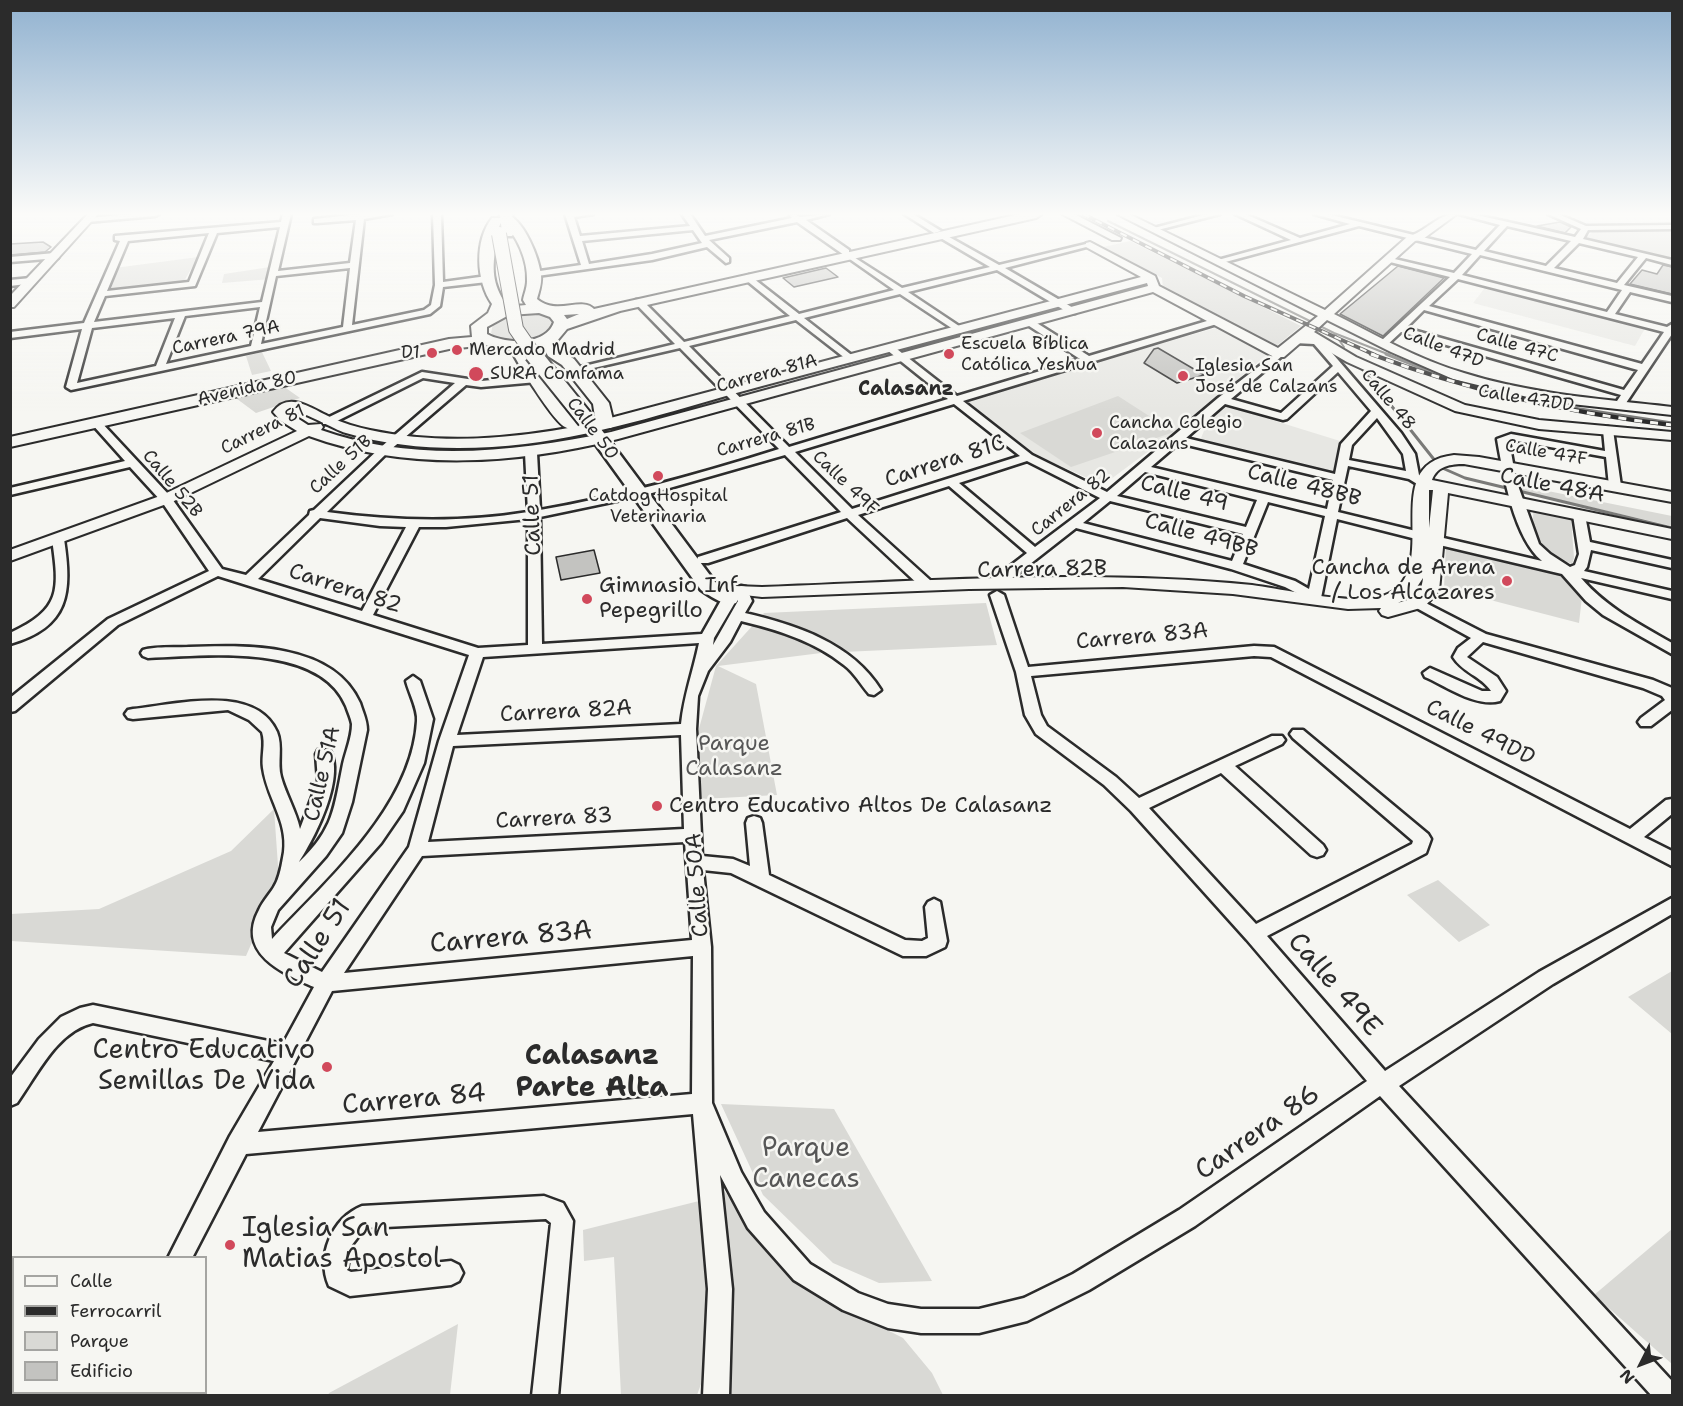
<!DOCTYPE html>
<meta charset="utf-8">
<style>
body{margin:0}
#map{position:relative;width:1683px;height:1406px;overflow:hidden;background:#f6f6f2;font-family:"Shantell Sans",sans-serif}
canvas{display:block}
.frame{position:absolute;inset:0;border:12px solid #2b2b2b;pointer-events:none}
.legend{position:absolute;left:12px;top:1256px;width:195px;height:138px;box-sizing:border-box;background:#f6f6f2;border:2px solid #a5a5a2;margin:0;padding:8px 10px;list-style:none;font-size:18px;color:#2b2b2b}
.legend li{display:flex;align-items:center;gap:12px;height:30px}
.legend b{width:30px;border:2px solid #a5a5a2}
.north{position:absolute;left:1611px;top:1334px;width:60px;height:60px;-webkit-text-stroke:4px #f6f6f2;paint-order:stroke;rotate:228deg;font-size:16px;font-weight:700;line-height:24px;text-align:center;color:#2b2b2b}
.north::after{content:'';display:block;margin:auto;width:21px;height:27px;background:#2b2b2b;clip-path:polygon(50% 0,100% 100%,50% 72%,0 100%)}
</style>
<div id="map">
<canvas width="1683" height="1406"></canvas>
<div class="frame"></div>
<ul class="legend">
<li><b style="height:8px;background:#f6f6f2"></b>Calle</li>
<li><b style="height:8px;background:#2b2b2b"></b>Ferrocarril</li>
<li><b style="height:16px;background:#d9d9d5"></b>Parque</li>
<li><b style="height:16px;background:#c3c3c0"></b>Edificio</li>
</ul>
<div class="north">N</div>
</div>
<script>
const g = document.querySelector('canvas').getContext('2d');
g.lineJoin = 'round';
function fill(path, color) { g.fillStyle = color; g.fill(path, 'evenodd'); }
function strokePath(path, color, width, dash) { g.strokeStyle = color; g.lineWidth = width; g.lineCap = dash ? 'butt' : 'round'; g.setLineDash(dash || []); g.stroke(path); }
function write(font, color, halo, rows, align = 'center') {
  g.font = font + ' "Shantell Sans",sans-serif'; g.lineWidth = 5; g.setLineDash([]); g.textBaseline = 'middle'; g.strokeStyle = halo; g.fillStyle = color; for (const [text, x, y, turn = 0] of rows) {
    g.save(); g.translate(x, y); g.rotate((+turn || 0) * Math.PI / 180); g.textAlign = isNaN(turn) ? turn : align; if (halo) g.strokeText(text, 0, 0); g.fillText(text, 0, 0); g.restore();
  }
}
fill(new Path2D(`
 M1487,285l160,40 -12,21 -162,-43z
 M1219,327l50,26 -92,77 -74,55 -67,-30 -71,-55z
 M1227,406l113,35 -7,32 -134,-30 9,-22z`), '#e7e7e3');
fill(new Path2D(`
 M1658,228l14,4v28l-83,-19 -4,-3 10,-8z
 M1130,241l171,85 -27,22 -111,-59 -1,-11 -59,-31z
 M198,257l-15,26 -78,11 9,-26z
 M270,267l1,12 -49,4 2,-9z
 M528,313l18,2 8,8c-12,18 -46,26 -63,10l2,-9 14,-8z
 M262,352l9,19 -19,4 -6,-19z
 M283,386l17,12 -44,15 -23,-17z
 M1118,396l56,36 -103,35 -51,-34z
 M1523,486l149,30v10l-151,-35z
 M1534,508l32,6 5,4 3,40 -2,6c-27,-8 -43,-28 -38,-56z
 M1446,545l119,29 17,23 -3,26 -135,-35z
 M986,603l11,42 -176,8 -103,13 38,18 21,111 -75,4 -5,-63 19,-70 48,-53z
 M274,809l5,71 -33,76 -235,-15v-27l88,-5 132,-58z
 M1438,880l52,45 -31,17 -52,-47z
 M1672,971v63l-44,-37z
 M721,1104l113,5 98,172 -53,2 -46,-20 -70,-68z
 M720,1186l85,102 98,50 29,35 11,22h-221z
 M699,1201l12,156 -14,38h-76l-7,-138 -30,4 -1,-31z
 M1672,1229v135l-78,-69z
 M458,1324l-8,71h-122l1,-2z`), '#d9d9d5');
strokePath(new Path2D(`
 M1108,221l226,112 56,22
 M1334,333l10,14`), '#7a7a78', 2);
strokePath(new Path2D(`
 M1386,354l61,24 87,24 138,21
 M1359,365l81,102 25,11 207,50`), '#7a7a78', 3);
const building = new Path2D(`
 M1560,222l11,5 -6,6 -28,-7z
 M43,242l8,5 -6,5 -35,3v-11z
 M1663,265l9,2v27l-42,-10 12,-14 15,4z
 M1398,266l46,12 -61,58 -43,-22z
 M826,268l12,9 -44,10 -11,-9z
 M1158,348l46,27 -27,8 -33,-20 10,-14z
 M594,550l6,23 -39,7 -5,-23z`);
fill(building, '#c3c3c0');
strokePath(building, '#2b2b2b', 1.5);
const minor = new Path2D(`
 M132,214h27l-4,2 -68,6 -4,-2 4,-2z
 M283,214h8l-13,57 72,-8 6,-43 -39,3h-3v-4l46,-5h32l-28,5 -12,106 72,-15 7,-5 4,-20 -2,-71h8l2,68 44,-6 4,3 -4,3 -44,5 -3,19 -10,8 -359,76 -5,-3 16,-58 -72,9v-6l74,-9 36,-82 -5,-1v-4l166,-14zM280,227l-18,75 -168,20 11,-26 90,-10 22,-53zM209,233l-20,49 -82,9 21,-50zM350,268l-7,59 -82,17 15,-68zM260,307l-9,39 -85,18 19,-48zM175,318l-19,48 -79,17 15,-55z
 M565,214h28l-19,3 6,19 110,-10 -8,-12h8l15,22 87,-18 -2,-2 4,-2 6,3 29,-3 -23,6 43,30v4l53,34 88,-21 -51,-30 -1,-2 4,-2 57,32 91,-22 4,2 -89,23 70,41v4h-6l-72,-43 -89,22 54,36v4l-3,1 -59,-39 -96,24 50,39 1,2 -5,3 -54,-42 -107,26 100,101 159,-48 -61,-49v-4h6l64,50 123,-37 -54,-35v-4h6l57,36 128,-38 3,1v4l-257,78 69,54 75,37 111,-94 61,-47 3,1v4l-51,43 50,14 52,-47 -19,-22 -19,-1 -5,-3 5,-3 22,1 3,1 81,94 14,21 4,21 9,8 -6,4 -13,-8 -61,-13 -10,46 86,21 2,3 -6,4 -83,-21 -16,79 -7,4 -29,-15 -54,-18 -155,-41 -74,58h-10l-2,-3 2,-3 35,-27 -78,-67 -91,29 73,66 2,3 -2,3h-10l-74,-69 -139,45h-10l-1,-3 1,-3 143,-45 -56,-57 -140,40 -105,22 2,127 160,-10 22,-39 17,-9 5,1 6,14 -7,12c51,12 107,30 136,77l-7,5 -5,-1c-8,-9 -15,-22 -25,-29 -30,-24 -66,-35 -103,-44l-11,21 -22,29 -10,25 -2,33 6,127 31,3 17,7 -4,-43 2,-5 6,-2 6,2 2,5 7,52 136,65 17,1 6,-3 -3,-31 3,-5 6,-3 6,3 7,39 -2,6 -19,9h-23l-172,-83 -28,-3 8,77 1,156 29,69 23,40 46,52 48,29 30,11 33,5h58l45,-11 49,-24 106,-64 188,-129 -120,-141 -116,-129 -27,-26 -68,-51 -11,-19 -9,-43 -26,-77 7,-4 7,4 24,72 226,-21 20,1 356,182 36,-29 6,-1v15l-28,23 28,14v15l-401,-209 -17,-1 -223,20 10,39 6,11 69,51 23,21 133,-62h10l3,4 -3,4 -47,22 88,79 3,5 -3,5 -6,2 -6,-2 -90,-82 -72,35 107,116 156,-80 1,-3 -120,-103 -3,-4 3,-4h10l125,104 3,5 -5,14 -159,83 118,135 154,-99 133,-74v16l-119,70 -154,102 273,295v15h-20l-272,-300 -185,130 -106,64 -62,31 -48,12h-58l-33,-5 -45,-18 -49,-30 -46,-52 -28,-53 12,114 -3,107h-26l5,-107 -15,-175 -447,40 -54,104h-24l62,-122 44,-75 -181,-38c-36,8 -56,52 -76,80l-7,3v-28l29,-39 22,-22 19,-9 13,-3 190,39 31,-57c-32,-14 -78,-34 -55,-77 4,-9 10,-15 15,-23 6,-9 8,-24 10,-35 4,-31 -17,-54 -21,-84 -2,-12 3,-24 -1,-36l-13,-12 -21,-10 -95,9 -5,-1 -3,-4 3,-4 5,-1c42,-4 122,-26 144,23 6,14 0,31 4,45 5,18 15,34 19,52l18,-48 -2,-27 2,-4h12c15,29 -15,87 -31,112 35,-33 35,-54 44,-98 3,-13 9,-27 9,-40 -1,-6 -4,-12 -6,-18 -27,-64 -141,-50 -198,-48l-5,-2 -2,-3 2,-3c14,-4 31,-2 46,-3 56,-2 144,-5 171,56 3,10 7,17 7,27l-15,72 -10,31 -16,23 -48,54 -7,17 1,12c55,-59 140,-132 145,-218 1,-12 -8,-28 -11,-40l7,-5 7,5 13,38 -9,44 -21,48 -22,32 -97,110 38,19 87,-125 30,-106 30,-86 -251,-79 -100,49 -103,86 -5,1v-14l98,-79 101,-48 -47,-69 -32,-35 -120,28v-7l115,-27 -34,-38 1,-2h8l70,75 52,73 24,6 63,-60 1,-4 4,-1 67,-63 74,-64 -32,-5 -92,46h-8v-4l99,-48 59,9 56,-5 5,3 -5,3 -56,5 -15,-2 -77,66 -62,61c67,9 134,11 201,0l-3,-59 6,-3 6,3 3,57c81,-14 160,-36 239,-61l-99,-101 -108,25v-4l103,-25 -39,-40v-4h6l42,42 106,-26 -44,-36 -1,-2 4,-3 50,39 95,-24 -97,-68 -88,18 20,18v4l-3,1 -19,-16 -55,13 -122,17 -1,-2 4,-3 48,-7zM693,230l9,13 -50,11 -63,10 -7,-23zM1338,372l33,39 -30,33 -6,30 -149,-36 39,-34 58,16 4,-1zM954,404l66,52 -168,53 -57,-57zM1377,418l26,36 3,17 -57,-11 3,-15zM1179,443l154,37 -6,29 -176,-42zM1027,461l73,37 -65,49 -76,-64zM1145,472l112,28 -11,27 -129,-31zM1110,501l133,33 -11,27 -149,-38zM1268,502l57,14 -16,73 -14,-8 -52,-17zM320,518l60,8 26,1 -44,84 -104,-32zM528,519v126l-50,3 -105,-33 46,-88h27zM737,599l1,2 -25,44 1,-7zM699,643c-6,29 -15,52 -18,81l-224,11 26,-78zM681,735l3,94 -256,13 25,-96zM685,842l7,98 -348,33 78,-117zM693,956l-1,138 -434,38 74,-141z
 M904,214h9l28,17 -7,2z
 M1207,214h13l-66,17 -4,-2z
 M1235,214h10l55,24 50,-14 -36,-10h13l149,36 24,-25 -41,-11h13l103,23 6,-8 -33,-15h10l28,12 86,-1v4l-84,1 -5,9 89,21v5l-26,-7 -22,27 48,11v6l-42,-10 -15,22 52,13 5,-3v10l-46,69 -4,1 -5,-3 4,-6 -220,-63 -14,13h-6v-4l69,-64 -64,-16v-4l68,16 18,-19 -113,-28 -141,38v-4l73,-20zM1507,226l64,15 -25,25 -62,-15zM1579,243l59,14 -21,26 -63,-15zM1480,255l142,35 -15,22 -145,-37zM1458,279l206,53 -22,32 -213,-58zM1424,310l214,60 -14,20 -218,-62z
 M55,253l4,3 -1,2 -48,4v-5z
 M31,278l3,1v4l-24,3v-6z
 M1608,427l5,3 8,56 -2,3 -4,1 -6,-4 -3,-29 -95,-17 -2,1 7,39 23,64 11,10 20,13 5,-2 4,-11 -6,-39 6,-4 6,4 5,27 82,18v8l-81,-18 -4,17 -3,4 88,20v8l-91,-21c26,30 58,46 91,65v11l-69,-39 -17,-14 -24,-27 -131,-31 -2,-3 6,-4 107,25c-28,-23 -39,-87 -45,-122l14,-5 94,17 -2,-21z
 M58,535l6,4c8,53 6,88 -54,105v-11c52,-24 49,-43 42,-94z
 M1418,599l68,35 167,46 19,8v22l-21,16h-10l-3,-4 3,-4 24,-18 -3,-4 -19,-8 -160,-46 -16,15 30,20 9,14 -6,10c-24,7 -54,-15 -75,-24l-2,-4 7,-5 52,23h9c-10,-15 -28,-18 -38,-34l5,-9 13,-10 -58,-32 -2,-3 2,-3z
 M544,1196l19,7 10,18 -15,175h-26l19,-173 -5,-4 -181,9 -14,18 -4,24 4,2 100,-11 8,4 4,8 -4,8 -8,4 -101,11 -21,-10c-13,-30 3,-68 33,-80z
 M14,1281v24l-4,1v-24z
 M171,1392h25l1,4h-25z`);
const tertiary = new Path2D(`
 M88,214h10l-84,93h-4v-11z
 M1062,214h12l47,24 -1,2h-8z
 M1117,214h12l196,96 82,-73c19,-5 30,-23 50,-23l-34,25 -8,2 -81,73c42,21 85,46 130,59 67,21 138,26 208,34v8l-128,-14 -91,-22 -62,-27 -64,-32 -13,12 42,25 109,48 74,15 133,12v8l-133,-11 -84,-18 -108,-49 -41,-24 -22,19h-10l-121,-65 -535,147c-99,25 -211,33 -309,-3l-137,66 -162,59v-11l150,-54 137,-65 -16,-10 -8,-9c16,-22 39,-3 57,5 13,6 26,10 40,13 71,15 143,9 214,-5l557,-148 -55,-30v-4l4,-1 65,34 4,10 119,62 40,-32zM1147,283l1,3 -537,146c-95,20 -197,31 -290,-2l2,-3 -2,-3 -13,1 -20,-13c10,-5 44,17 58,21 57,17 120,18 179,11 81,-10 159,-37 237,-58 128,-34 257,-69 385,-103z
 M1454,455l25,2 193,35v10l-208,-38c-13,0 -27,2 -32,16l240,49v10l-224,-46 -9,98 -15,16 -36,10 -6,-2 -3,-4 2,-3 -33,1 -115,-15 -110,-7 -154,2 -207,8 -27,-3 -3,-4 3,-4 27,1c163,-6 327,-18 490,-2 31,4 104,21 131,11 64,-23 -9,-132 71,-141zM1429,490h4l-4,38zM1423,578c-2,18 -9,20 -25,25l13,-7z`);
const secondary = new Path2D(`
 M500,214h12l2,19 -2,3h-8l-2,-3z
 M586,415l6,2 123,165 21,11 3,5 -3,5c-13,3 -24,-6 -35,-13l-123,-170z`);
const primary = new Path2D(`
 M506,214c18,5 33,44 35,61 1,9 -2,16 -4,24 20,17 44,-3 57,10l426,-95h22l-6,4 -416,93 -53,18 -10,12 3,9 14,9 35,44 5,21 -3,4h-11l-3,4c-8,2 -24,-1 -32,-5 -12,-6 -47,-63 -54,-77l-24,-5 -38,4 -439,98v-10l439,-98 23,-2 -1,-11 17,-13 4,-9c-16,-23 -18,-63 0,-86h8zM502,221c15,15 26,39 25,60 0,7 -3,13 -4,19l3,5 -21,2 1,-3c-14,-20 -14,-36 -10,-60 1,-8 1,-15 6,-23zM539,313l11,4 4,5c-8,24 -49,22 -67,12v-7l22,-12zM579,314l-12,5 -3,-4zM543,346l5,10 14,9 31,39 3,20 -20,-5 -39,-49 -10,-21z`);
strokePath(minor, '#2b2b2b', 5);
strokePath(tertiary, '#2b2b2b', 4);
strokePath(secondary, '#2b2b2b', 5);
strokePath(primary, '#2b2b2b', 4);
fill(minor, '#f6f6f2');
fill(tertiary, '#f6f6f2');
fill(secondary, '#f6f6f2');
fill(primary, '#f6f6f2');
const railFar1 = new Path2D(`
 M1083,214l161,82 131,59`);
const rail = new Path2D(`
 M1371,354c98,37 197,59 301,71`);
strokePath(railFar1, '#2b2b2b', 4);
strokePath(rail, '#2b2b2b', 4.5);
strokePath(railFar1, '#f6f6f2', 2, [7]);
strokePath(rail, '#f6f6f2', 3, [8]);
const secondaryBridgeFar1 = new Path2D(`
 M499,234l17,95 18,26`);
const secondaryBridge = new Path2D(`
 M533,354l53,66`);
strokePath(secondaryBridgeFar1, '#2b2b2b', 16, []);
strokePath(secondaryBridge, '#2b2b2b', 20, []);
strokePath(secondaryBridgeFar1, '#f6f6f2', 14);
strokePath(secondaryBridge, '#f6f6f2', 16);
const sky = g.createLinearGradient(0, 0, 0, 411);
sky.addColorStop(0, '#91b2d0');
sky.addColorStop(0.52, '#fbfbf9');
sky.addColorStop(1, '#fbfbf900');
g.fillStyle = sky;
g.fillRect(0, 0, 1683, 411);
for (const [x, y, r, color] of [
 [457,350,6,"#d1495b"],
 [432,353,6,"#d1495b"],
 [949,354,6,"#d1495b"],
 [476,374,8,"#d1495b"],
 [1183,376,6,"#d1495b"],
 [1097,433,6,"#d1495b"],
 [658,476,6,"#d1495b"],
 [1507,581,6,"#d1495b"],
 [587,599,6,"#d1495b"],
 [657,806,6,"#d1495b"],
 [327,1067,6,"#d1495b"],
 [230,1245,6,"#d1495b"]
]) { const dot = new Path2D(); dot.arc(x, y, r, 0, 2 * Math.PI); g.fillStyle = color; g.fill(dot); strokePath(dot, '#f6f6f2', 2); }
write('18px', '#2b2b2b', '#f6f6f2', [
 ["Carrera 79A",226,338,-12],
 ["Calle 47C",1517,346,16],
 ["Calle 47D",1443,348,21],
 ["Carrera 81A",767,374,-15],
 ["Avenida 80",247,389,-13],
 ["Calle 47DD",1526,399,9],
 ["Calle 48",1388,400,50],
 ["Calle 50",592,429,53],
 ["Carrera 81",263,430,-26],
 ["Carrera 81B",766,438,-16],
 ["Calle 47F",1546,453,10],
 ["Calle 51B",341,465,-43],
 ["Calle 49F",845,483,44],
 ["Calle 52B",172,484,50],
 ["Carrera 82",1071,503,-39]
]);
write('18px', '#2b2b2b', '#f6f6f2', [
 ["Escuela Bíblica",961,344],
 ["Católica Yeshua",961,365],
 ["Mercado Madrid",469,350],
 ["D1",420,353,"right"],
 ["Iglesia San",1195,366],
 ["José de Calzans",1195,387],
 ["SURA Comfama",490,374],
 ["Cancha Colegio",1109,423],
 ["Calazans",1109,444],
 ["Catdog Hospital",658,496,"center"],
 ["Veterinaria",658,517,"center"]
], 'left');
write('bold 20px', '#2b2b2b', '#f6f6f2', [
 ["Calasanz",906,390]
]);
write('22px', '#2b2b2b', '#f6f6f2', [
 ["Carrera 81C",945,462,-18],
 ["Calle 48BB",1304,486,14],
 ["Calle 48A",1552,486,11],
 ["Calle 49",1184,494,14],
 ["Calle 51",533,515,-92],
 ["Calle 49BB",1201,536,15],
 ["Carrera 82B",1042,570,-1],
 ["Carrera 82",345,589,18],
 ["Carrera 83A",1142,637,-5],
 ["Carrera 82A",566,712,-3],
 ["Calle 49DD",1480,733,27],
 ["Calle 51A",323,774,-77],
 ["Carrera 83",554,819,-3],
 ["Calle 50A",698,885,-94]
]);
write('22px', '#2b2b2b', '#f6f6f2', [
 ["Cancha de Arena",1495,568,"right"],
 ["/ Los Alcazares",1495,593,"right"],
 ["Gimnasio Inf",599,586],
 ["Pepegrillo",599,611],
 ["Centro Educativo Altos De Calasanz",669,806]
], 'left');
write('22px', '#565656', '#f6f6f2', [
 ["Parque",734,744],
 ["Calasanz",734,769]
]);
write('27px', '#2b2b2b', '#f6f6f2', [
 ["Carrera 83A",511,938,-5],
 ["Calle 51",318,944,-57],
 ["Calle 49E",1334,985,49],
 ["Carrera 84",414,1100,-5],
 ["Carrera 86",1258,1133,-35]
]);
write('27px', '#2b2b2b', '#f6f6f2', [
 ["Centro Educativo",315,1051],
 ["Semillas De Vida",315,1082],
 ["Iglesia San",242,1229,"left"],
 ["Matias Apostol",242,1260,"left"]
], 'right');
write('27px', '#565656', '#f6f6f2', [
 ["Parque",806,1149],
 ["Canecas",806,1180]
]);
write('bold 28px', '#2b2b2b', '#f6f6f2', [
 ["Calasanz",592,1057],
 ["Parte Alta",592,1089]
]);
</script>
